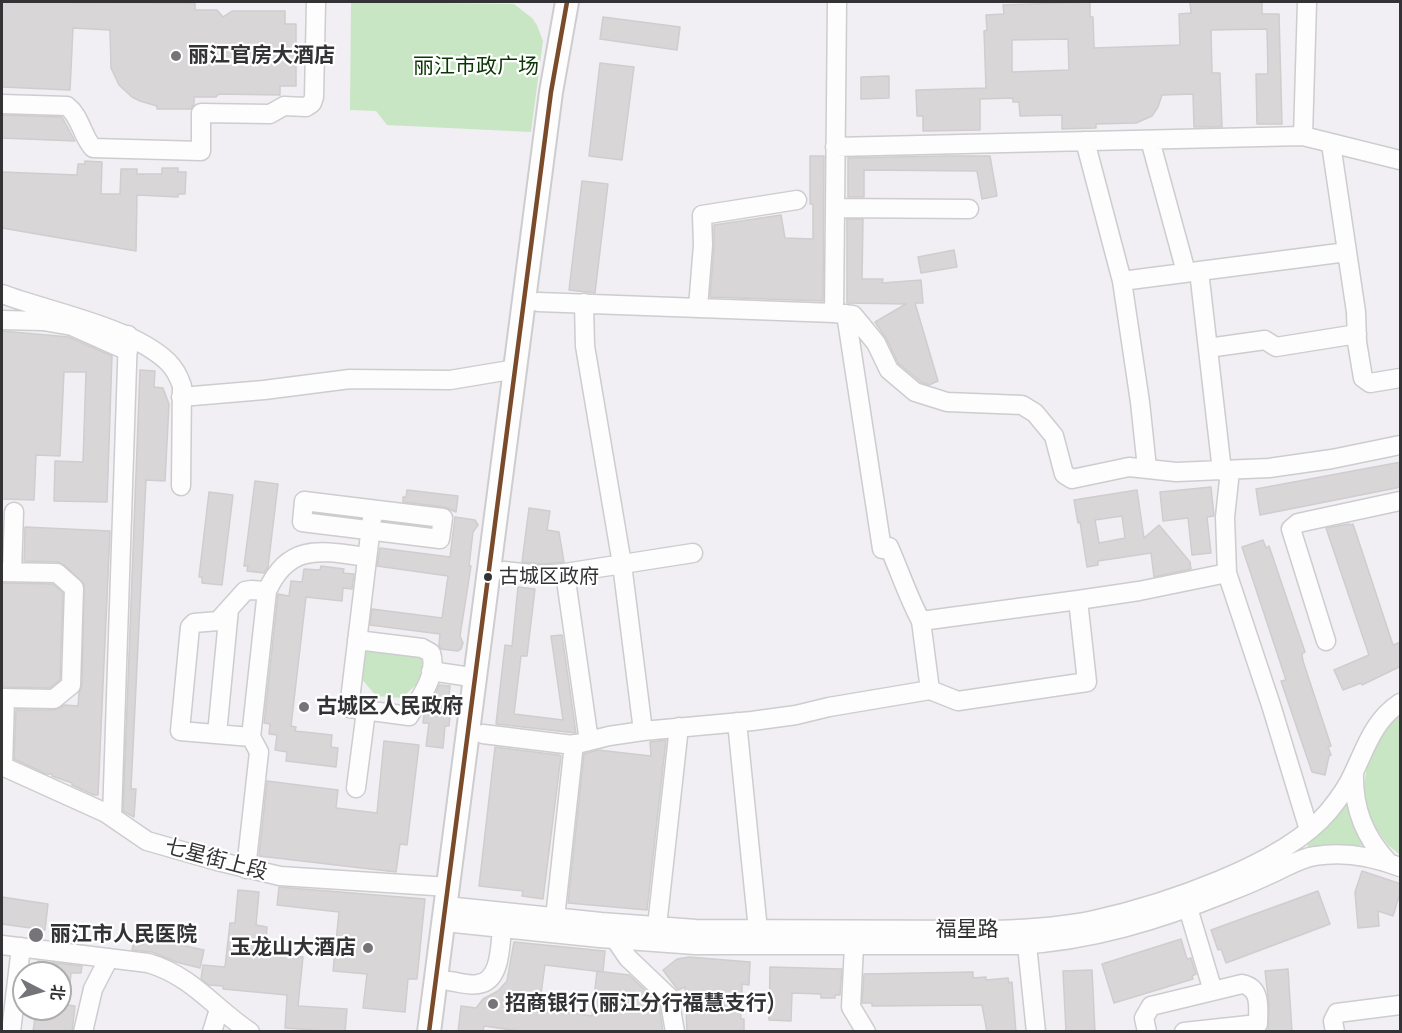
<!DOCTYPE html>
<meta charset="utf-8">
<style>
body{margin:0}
#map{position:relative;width:1402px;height:1033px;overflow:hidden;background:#f1eff3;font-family:Manrope,"Noto Sans SC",sans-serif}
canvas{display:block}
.frame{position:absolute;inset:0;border:3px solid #333235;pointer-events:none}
.north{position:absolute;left:12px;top:961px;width:60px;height:60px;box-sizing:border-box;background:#fff;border:2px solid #adadae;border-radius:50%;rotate:96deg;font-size:16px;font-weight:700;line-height:24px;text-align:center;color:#333235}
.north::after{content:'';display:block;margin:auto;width:21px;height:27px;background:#767478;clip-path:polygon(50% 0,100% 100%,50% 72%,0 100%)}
</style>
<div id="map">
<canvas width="1402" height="1033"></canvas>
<div class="frame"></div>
<div class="north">北</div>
</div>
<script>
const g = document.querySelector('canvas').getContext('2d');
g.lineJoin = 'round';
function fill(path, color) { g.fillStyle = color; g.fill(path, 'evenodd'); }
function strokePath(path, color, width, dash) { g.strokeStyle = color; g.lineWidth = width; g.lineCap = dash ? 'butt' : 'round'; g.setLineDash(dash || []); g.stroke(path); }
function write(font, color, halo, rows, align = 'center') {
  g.font = font + ' Manrope,"Noto Sans SC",sans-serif'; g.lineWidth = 4.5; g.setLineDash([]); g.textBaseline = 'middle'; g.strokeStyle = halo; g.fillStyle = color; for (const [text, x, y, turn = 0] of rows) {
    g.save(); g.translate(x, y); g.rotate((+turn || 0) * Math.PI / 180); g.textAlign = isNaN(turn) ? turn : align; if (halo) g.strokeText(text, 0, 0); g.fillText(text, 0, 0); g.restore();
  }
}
fill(new Path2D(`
 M351,2l163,2 18,14 5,7 6,16 -12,91 -144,-7 -11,-14 -26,-1z
 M368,650l52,5 3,3 -4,24 -17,16 -26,-2 -16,-19 4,-26z
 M1400,712v143l-12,-10 -13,-18 -8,-20 -3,-22 5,-33 25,-35z
 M1347,803l4,2 16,40 -57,4 -2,-2v-3z`), '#c8e6c4');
const building = new Path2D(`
 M2,2l193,1v7h22l6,7 9,-6h53v13h11v62h-16v9l-61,-1 -3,3h-22v7l-3,5h-34v-3l-17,-5 -8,-4 -13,-12 -8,-17 -1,-38 -37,-2 -3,62 -68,-3z
 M1090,2v15h3l1,31 86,-3 -1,-31 12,-1 -1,-11h72v12h17l3,110h-25l-1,-50h12l-1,-45 -56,1 1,43h8v2l2,52h-28l-1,-33 -31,1 -4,12 -6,9 -16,7 -40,1v4l-34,1v-14l-42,1 -1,-14h-6v-4l-33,1v31l-57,1v-15h-6l-1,-26 70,-2 -2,-57 3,-1 -1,-15 18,-1 -1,-9zM1068,39l1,31 -57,2v-32z
 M603,17l77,10 -3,23 -77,-11z
 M600,63l34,4 -12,93 -33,-4z
 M889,76v22l-28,1v-22z
 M2,115l60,2 13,24 -73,-3z
 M810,156h14l-1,145 -113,-4 4,-51v-21l67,-10 4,23 28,1v-35h-3z
 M946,156h44l7,40 -15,3 -5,-28 -113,-1v27h-16v-39z
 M85,161l17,1 -1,32h19l1,-25h16v5h25v-6h16v4h8l-1,22h-7v3l-41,-2 -1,56 -134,-23v-56l75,3 1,-11h7z
 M582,181l26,3 -13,109 -26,-3z
 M847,219h16l-1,60h21l-1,4 39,-3 2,23h-8l23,78 -9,4 -8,-3 -23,-19 -12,-25 -11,-16 31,-18 -59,-1z
 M954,250l3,17 -36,6 -3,-16z
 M2,331l67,6 43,19 -5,146 -53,-1 1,-40 28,1 3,-90h-22l-4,84 -24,-1 -2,45 -32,-1z
 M140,370l15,1 -1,16 9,1 6,16 -4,77 -19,-1 -15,309h5l-2,28 -11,-6z
 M1401,462v25l-141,28 -4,-26z
 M255,481l23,3 -10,83 -4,6 -17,-2 1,-5h-4z
 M1211,487l3,29 -7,1 4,36 -19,2 -4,-37 -25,3 -3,-29z
 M407,490l51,6 -2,16 -12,-5 -41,-5v-5h3z
 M1137,490l7,48 15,-13 31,37 1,7 -37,8 -3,-24 -53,8v4l-11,2 -7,-45 -2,1 -4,-23zM1122,516l3,22 -26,5 -4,-23z
 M209,492l24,3 -11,90 -20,-2v-6h-3z
 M529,508l21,3 -3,19 12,2 5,30 -23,2 -19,-2z
 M455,517l20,3 3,5 -5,7 -4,34h2l-11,70 3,7 -2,6 -3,2 -17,-2 -2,-4 1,-11 -70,-9 2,-16 70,9 6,-42 -71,-10 3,-18 70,9z
 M1349,524l1,1 3,-1 40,121 8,-3v24l-39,19 -1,-2 -18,7 -9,-20 35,-15 -43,-127z
 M25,527l85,4 -12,264h-4l-22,-10v-2l-20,-7v-2h-6l-32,-15 2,-49h38l11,-5 13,1 1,-13 3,-8 2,-101 -20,-19 -6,-3 -34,-1z
 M1263,540l3,8 3,-2 36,106 -3,2 1,7 28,85 -3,1 3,8 -2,1 -4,19 -13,-3 -31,-91 5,-1 -44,-133z
 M321,566l23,3 -1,4 11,1 -2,15 -9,-1 -1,13 -36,-4 -15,129 5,1 -1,4 37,4 -1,12 7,1 -2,19 -50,-6 1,-9 -12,-2 2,-15 -8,-1 1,-10 -6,-1 14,-129 11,2 2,-15 11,1 2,-13 16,1z
 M2,583l51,1 10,9 -3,87 -10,8 -48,-1z
 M518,587l17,2 -8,67h-6l-7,58 49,6 -12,-84 11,-1 14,98 -80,-9 9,-79 7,1z
 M439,685l11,1 -2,20 3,1 -2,19h-4l-2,22 -17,-2 3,-23h-6l1,-9 6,-10h2z
 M666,740l-19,170 -79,-7 16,-149 14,-4 53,6 -1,-14z
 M384,741l35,4 -12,100 -7,-1 -4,28 -137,-16 8,-75 71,9 -2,18 41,5z
 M495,747l64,8 2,1 -18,143 -21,-3 1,-5 -44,-5z
 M1362,871l39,13v6l-8,26 -15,-5 1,15 -21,2 -3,-36z
 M279,887l146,12 -8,80h-9l-3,33 -42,-4 4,-34 -34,-3 6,-59 -62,-7z
 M238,890l21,2 -3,33 11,2 -2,26 38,4 -5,49 49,3 -2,23h-32v-2l-28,-2 2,-33 -64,-6v-3l-14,-1 -8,-6 2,-14 22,2 5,-44h5z
 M1318,891l12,33 -104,39 -5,-14 -3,1 -7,-20z
 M2,897l46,7 -3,26 -43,-6z
 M135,935l69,15 -4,18 -24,-6 -24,-10 -20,-2z
 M1181,939l6,20 4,-1 5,16 -4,2 1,3 -79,24 -12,-39z
 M514,942l91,9 -2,21 -58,-7 -6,43 53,8 5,-45 32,4 16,15v5l6,1 8,7 4,29h-137l-42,-6 -1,6h-25l3,-26 15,2 7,-9 15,-8 9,-10z
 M689,957l61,5 -1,23 -7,-1v15h-2l1,20h3v13h-57l-2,-45 -7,3 -15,-20 14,-11z
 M38,961l44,5 -1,7h-10l-3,32 7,1 -3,26h-39l3,-23h24v-36h-24z
 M770,967l72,2 -2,26h-5v3h-14v-4l-29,-1 -1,28 -22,-1z
 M1288,969l4,63h-24l1,-27 -4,-34z
 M1092,970l3,62h-29l-3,-61z
 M973,972v6l13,-1v3l22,-2 1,5 3,-1 4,50h-29l-5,-27 -110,1v-3h-10l2,-29z`);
fill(building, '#d8d6d7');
strokePath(building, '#cfcdce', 1.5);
const minor = new Path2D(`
 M2,104l65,2c14,11 14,28 26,42l108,3v-38l69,1 14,-8 22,1 6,-4 2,-6 2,-95
 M1303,136l4,-134
 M1150,140l36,132
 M1085,141l37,140 18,121 7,66
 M1331,144l25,168 1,30 6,36 7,5 30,-5
 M835,147l468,-11 97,24
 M835,208l134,1
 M1199,271l23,200
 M1122,281l225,-29
 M2,294c48,18 130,33 166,68 7,7 11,15 14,24l-1,100
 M538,302l296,11 19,2 23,28 13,27 26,22 32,10 75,3 13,8 19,23 10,38 8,5 57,-12 47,5 93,-4 63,-9 68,-14
 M584,303l1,43 37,218 21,167
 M698,307l5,-62 -1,-30 95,-15
 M834,313l3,-311
 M846,314l36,235 7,-2c11,25 19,50 32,74
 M2,320l41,1 29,5 56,25
 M1208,348l57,-8 11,7 81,-13
 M181,397l83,-7 86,-11 100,1 66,-11
 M1230,471l-5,46 2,56 44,132 38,125
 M304,501l139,17 -3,21 -138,-17z
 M504,571l37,4 24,-2 24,168
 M2,572l55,1 17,15 -3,97 -17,14 -52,-1
 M12,572l2,-60
 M565,573l128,-20
 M357,640l65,8 9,5c7,22 -11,45 -22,63l-60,-8c8,-66 16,-132 24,-198
 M1326,641l-35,-112 7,-6 102,-22
 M431,671l46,7
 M930,690l-9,-69 157,-21
 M737,722l21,208
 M217,734l12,-125
 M483,734l90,11 36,-9 34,-5 109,-10 44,-6 33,-8 101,-17 28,11 129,-19 -9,-82 61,-9 88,-18
 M251,737l-71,-6 10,-104 4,-4 24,-2 27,-30 6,-1 16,1
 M2,766l104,47 41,28 70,20 63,15 169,11
 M3,767l2,-69
 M1354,773c-1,35 10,63 34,89
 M356,788l10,-77
 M112,817l16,-482
 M246,869l13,-117 -8,-15 16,-146c22,-49 55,-40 100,-34
 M446,906l155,16 95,7 298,1c34,-1 68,-3 100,-10 68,-15 189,-55 234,-108 10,-12 19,-24 25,-38 13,-27 21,-54 47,-71
 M1188,908l25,83
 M555,918l19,-174
 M444,922l156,16 95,7h323c73,-4 141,-25 208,-52 18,-7 34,-14 51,-22 13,-6 24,-13 38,-15 29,-5 59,1 85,11
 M657,926l22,-199
 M615,939l13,19 41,39 6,35
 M2,945l146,18c44,13 65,44 102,69
 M1027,945l9,87
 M854,946l-3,61 15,25
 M449,981c9,1 20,5 29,3 23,-3 22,-38 24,-56
 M11,1032l10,-85
 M83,1032l10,-43 16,-31
 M212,1032l7,-23
 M1147,1032l-3,-14 7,-12 91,-22c20,4 16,24 16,40l-74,8
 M1335,1032l-2,-11 4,-8 63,-8`);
const major = new Path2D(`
 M429,1032l122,-940 16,-90`);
strokePath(minor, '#cdccce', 21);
strokePath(major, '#cdccce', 26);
strokePath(minor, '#fdfdfd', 18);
strokePath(major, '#fdfdfd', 22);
strokePath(new Path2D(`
 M429,1032l122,-940 16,-90`), '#7a4b2a', 4.5);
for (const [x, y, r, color] of [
 [176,56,6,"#767478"],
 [488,577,5,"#333235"],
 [304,707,6,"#767478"],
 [36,935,8,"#767478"],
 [368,948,6,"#767478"],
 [493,1004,6,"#767478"]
]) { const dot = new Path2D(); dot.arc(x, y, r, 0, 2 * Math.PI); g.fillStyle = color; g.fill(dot); strokePath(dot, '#fff', 2); }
write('20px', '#333235', '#fff', [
 ["古城区政府",499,577]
], 'left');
write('bold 21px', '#333235', '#fff', [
 ["丽江官房大酒店",188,56],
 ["古城区人民政府",316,707],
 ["丽江市人民医院",50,935],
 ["玉龙山大酒店",356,948,"right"],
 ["招商银行(丽江分行福慧支行)",505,1004]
], 'left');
write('21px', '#093603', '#fff', [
 ["丽江市政广场",476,67]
]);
write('21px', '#333235', '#fff', [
 ["七星街上段",216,860,15],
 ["福星路",967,930]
]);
</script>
